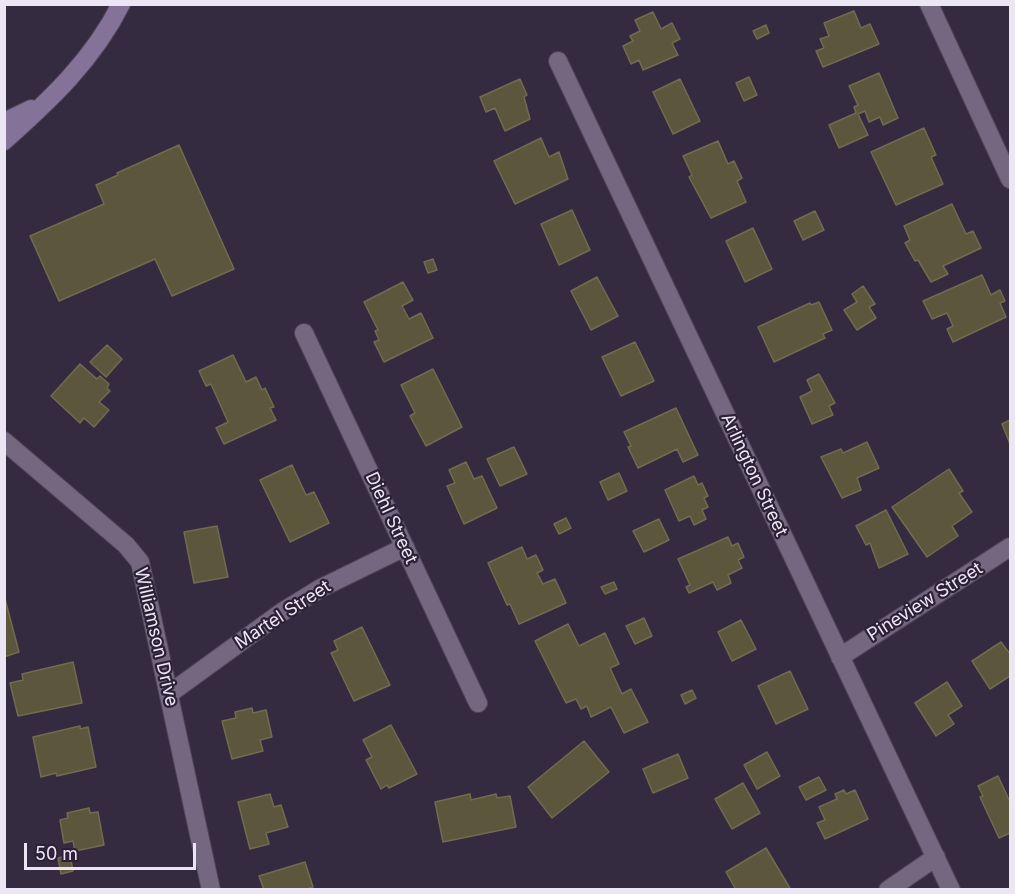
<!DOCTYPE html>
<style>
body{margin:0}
#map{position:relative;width:1015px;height:894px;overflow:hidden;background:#352b40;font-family:Inter,sans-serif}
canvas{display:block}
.frame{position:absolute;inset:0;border:6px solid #ece6f4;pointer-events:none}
.scale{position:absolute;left:24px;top:843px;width:172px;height:27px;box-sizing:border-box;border:3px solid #ece6f4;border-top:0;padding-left:8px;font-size:18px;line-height:21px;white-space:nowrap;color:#ece6f4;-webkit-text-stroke:4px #2b2136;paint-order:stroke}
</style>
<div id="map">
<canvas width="1015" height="894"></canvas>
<div class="frame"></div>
<div class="scale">50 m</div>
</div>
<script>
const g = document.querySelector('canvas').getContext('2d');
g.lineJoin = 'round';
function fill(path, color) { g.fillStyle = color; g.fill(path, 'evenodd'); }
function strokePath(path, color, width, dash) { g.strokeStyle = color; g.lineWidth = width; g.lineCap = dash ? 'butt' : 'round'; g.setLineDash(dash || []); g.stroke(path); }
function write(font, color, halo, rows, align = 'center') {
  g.font = font + ' Inter,sans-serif'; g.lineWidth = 4.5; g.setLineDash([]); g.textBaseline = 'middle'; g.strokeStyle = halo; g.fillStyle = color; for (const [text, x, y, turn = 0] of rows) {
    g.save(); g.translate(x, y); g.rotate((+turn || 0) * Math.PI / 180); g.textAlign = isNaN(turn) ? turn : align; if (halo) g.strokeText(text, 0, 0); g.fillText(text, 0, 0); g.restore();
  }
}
const building = new Path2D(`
 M854,11l7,17 9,-4 9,20 -56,23 -7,-16 8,-3 -4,-9 9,-3 -5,-13z
 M653,12l8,17 11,-6 8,16 -8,4 6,12 -35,15 -4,-10 -8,4 -8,-18 10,-5 -3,-5 10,-5 -5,-11z
 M766,25l3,8 -12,6 -4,-8z
 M879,73l19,45 -15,7 -3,-8 -11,5 -4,-11 -7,3 10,21 -29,13 -10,-23 27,-12 -2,-6 4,-2 -9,-19z
 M749,77l8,18 -13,6 -8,-18z
 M520,79l7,16 -3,2 6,22 -25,12 -10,-23 -9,4 -6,-15z
 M680,79l20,42 -27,13 -20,-42z
 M924,128l12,27 -5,2 12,27 -47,21 -25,-53z
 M541,138l8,19 10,-5 9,27 -53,25 -21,-43z
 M718,141l10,23 6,-3 8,17 -5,3 9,21 -35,16 -22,-41 3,-2 -9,-19z
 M179,145l55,124 -62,27 -17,-37 -96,42 -29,-65 74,-32 -8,-19 22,-10 -1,-2z
 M952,204l14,30 7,-3 8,17 -38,18 5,8 -17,8 -13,-22 -3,1 -10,-18 5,-3 -6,-14z
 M572,210l18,40 -31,15 -18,-41z
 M815,211l9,19 -21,10 -9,-19z
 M753,228l19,41 -27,13 -19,-41z
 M433,259l4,11 -9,3 -4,-11z
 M982,275l9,20 9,-5 5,11 -5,2 6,14 -53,25 -6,-13 6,-3 -6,-13 -15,6 -9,-18z
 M597,277l21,39 -27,14 -20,-39z
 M403,282l10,18 -11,6 7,13 12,-6 12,25 -49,24 -10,-20 5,-2 -4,-9 3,-1 -14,-28z
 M863,286l12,18 -6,3 7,11 -19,12 -13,-20 13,-8 -5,-8z
 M819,302l13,28 -9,4 2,4 -51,24 -16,-35 52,-24 1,2z
 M635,342l19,39 -33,15 -19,-39z
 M107,345l15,14 -16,18 -16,-15z
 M233,355l13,27 10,-5 6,13 3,-2 9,19 -4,1 6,12 -52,24 -8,-16 12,-6 -17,-38 -5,2 -7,-15z
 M80,364l17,15 3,-3 9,8 -2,4 3,3 -11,11 10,8 -15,17 -10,-9 -4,5 -29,-27z
 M433,369l29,58 -36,19 -16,-30 5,-3 -14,-28z
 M819,374l16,29 -6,3 4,9 -21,9 -12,-27 12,-6 -5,-11z
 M676,408l22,47 -15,7 -6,-13 -39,19 -10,-21 3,-1 -7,-14z
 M1010,420v24l-8,-20z
 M867,442l12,26 -22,10 4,12 -19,8 -21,-41 20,-8 2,4z
 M514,447l13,27 -27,12 -13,-27z
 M466,462l8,17 8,-3 15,32 -33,16 -17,-38 8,-3 -6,-13z
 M292,465l14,30 8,-3 15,31 -39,19 -30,-62z
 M949,469l14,22 -4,2 13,19 -20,14 6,10 -31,21 -35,-50z
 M619,473l8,18 -19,9 -8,-18z
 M694,476l4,9 4,-2 6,13 -4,2 4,9 -6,3 4,9 -12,6 -4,-9 -11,5 -14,-31z
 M886,510l22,44 -29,14 -9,-25 -4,2 -10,-19z
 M566,518l5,10 -12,6 -5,-10z
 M659,519l10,21 -25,12 -11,-21z
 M217,526l11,51 -34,6 -10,-51z
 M728,537l4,9 6,-3 6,14 -6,3 4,8 -14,7 3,8 -14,7 -4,-8 -24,11 -3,-6 4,-2 -12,-26z
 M522,547l5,12 9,-4 7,15 -6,3 6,11 12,-5 11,24 -47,21 -9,-20 -3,1 -19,-42z
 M614,582l3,7 -12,5 -4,-7z
 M5,599l14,53 -15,5v-58z
 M644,618l8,18 -17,8 -9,-18z
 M741,620l15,29 -24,12 -14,-29z
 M568,624l11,22 26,-13 14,31 -9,4 12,26 9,-5 17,33 -24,11 -13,-26 -20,10 -4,-11 -6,3 -5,-10 -10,4 -31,-62z
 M362,627l28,58 -36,16 -23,-48 7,-3 -4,-9z
 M1001,642l9,12v22l-20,13 -18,-28z
 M73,662l9,41 -64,13 -8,-33 13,-3 -1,-6z
 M790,671l18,38 -32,15 -18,-38z
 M947,682l15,24 -14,9 6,9 -18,12 -21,-33z
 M692,690l4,8 -11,6 -4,-9z
 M252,708l1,5 13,-3 6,27 -12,3 3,11 -31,8 -10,-38 14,-3 -1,-6z
 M391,725l26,49 -28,14 -2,-3 -6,4 -15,-29 6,-3 -9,-17z
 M80,726v3l8,-2 8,40 -39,9 -1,-3 -15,4 -8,-40z
 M584,741l25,31 -57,46 -24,-31z
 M767,752l13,24 -23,13 -13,-24z
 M678,754l10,24 -35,15 -10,-24z
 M998,776l12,26v31l-11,5 -19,-41 3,-1 -5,-10z
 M819,777l7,13 -20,10 -7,-13z
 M743,783l17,30 -28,16 -17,-30z
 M844,790l2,4 9,-4 13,29 -43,20 -8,-16 8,-3 -6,-13 18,-8 -2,-5z
 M270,794l4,13 7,-2 7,22 -22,6 3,11 -19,5 -12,-47z
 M470,794l1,6 25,-6 1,4 13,-2 6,31 -73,15 -8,-40z
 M89,808l1,5 8,-1 6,33 -29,6 -2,-10 -9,2 -4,-23 8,-2 -1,-5z
 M766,848l25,42h-55l-10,-18z
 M70,855l3,16 -12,3 -3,-16z
 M305,862l8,25 -9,3h-40l-5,-14z`);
fill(building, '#5c563d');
strokePath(building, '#716b50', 1.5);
const street = new Path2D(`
 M929,4l81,175
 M558,61l393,829
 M304,333l174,370
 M4,441l122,104 14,17 71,328
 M840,657l170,-110
 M169,694l113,-82 39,-24 84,-41
 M888,890l48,-33`);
const secondary = new Path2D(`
 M4,122l27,-13
 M4,141c46,-41 89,-81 117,-137`);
strokePath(street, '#4f4657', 20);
strokePath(secondary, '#4f4657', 20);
strokePath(street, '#736880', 18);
strokePath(secondary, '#847298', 18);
write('18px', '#ece6f4', '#2b2136', [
 ["Arlington Street",754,475,65],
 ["Diehl Street",391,518,65],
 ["Pineview Street",925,602,-32],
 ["Martel Street",283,615,-33],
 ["Williamson Drive",156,637,77]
]);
</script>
